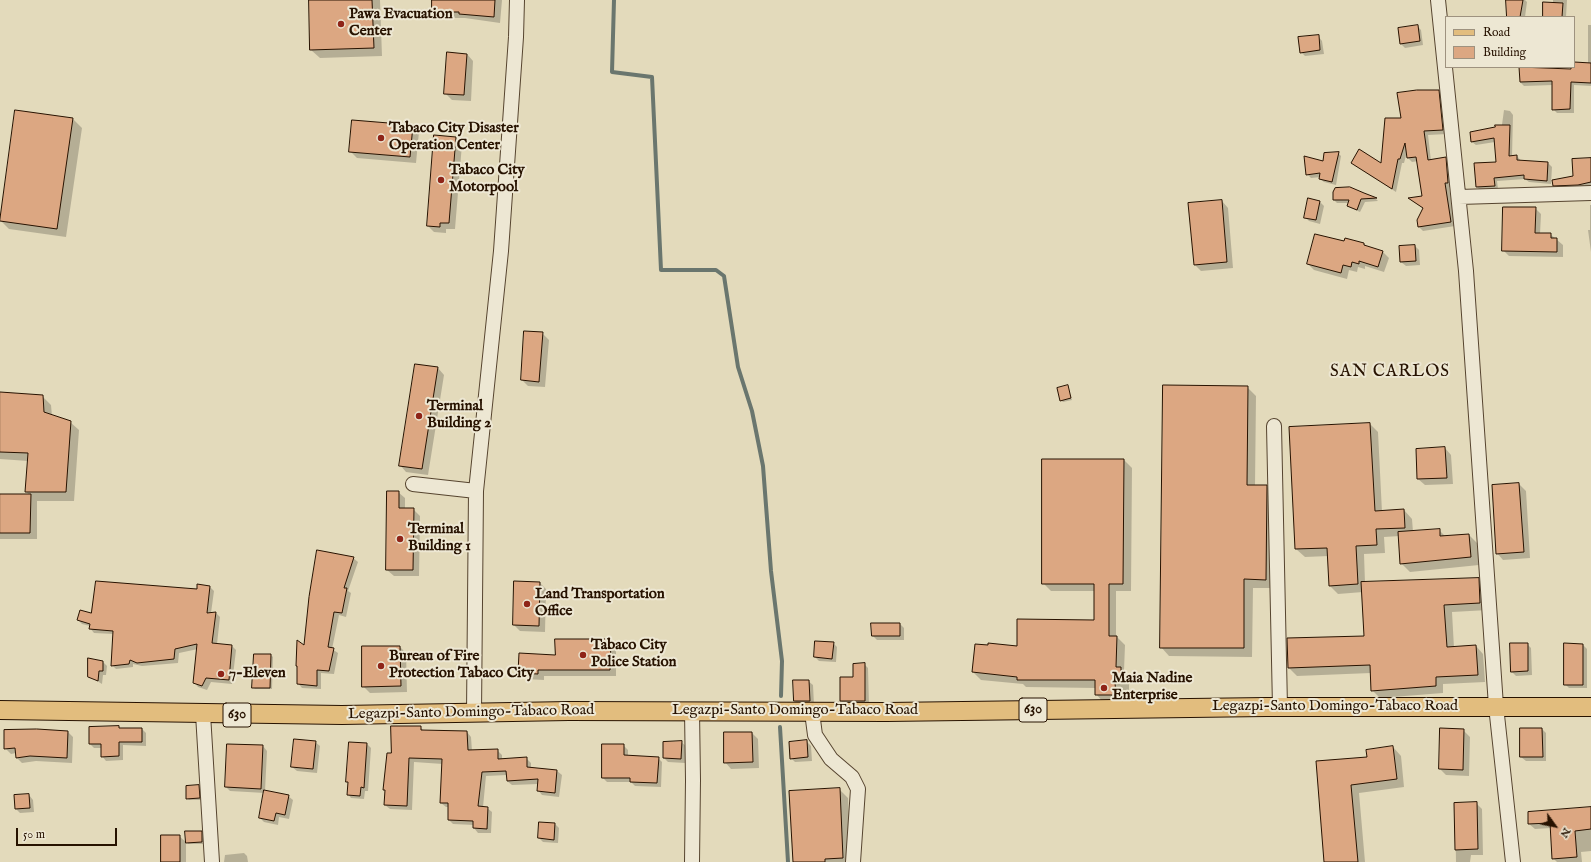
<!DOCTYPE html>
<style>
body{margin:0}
#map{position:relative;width:1591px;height:862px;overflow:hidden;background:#e3dabb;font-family:"IM FELL English",serif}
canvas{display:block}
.legend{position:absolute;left:1445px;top:16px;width:130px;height:52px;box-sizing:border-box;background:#ede7d3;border:1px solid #9e927f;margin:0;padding:5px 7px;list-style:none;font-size:12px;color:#271200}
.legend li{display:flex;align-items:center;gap:8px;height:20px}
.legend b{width:20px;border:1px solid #9e927f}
.north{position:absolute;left:1535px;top:806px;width:40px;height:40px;-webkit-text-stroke:3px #ede7d3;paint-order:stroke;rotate:123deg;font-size:11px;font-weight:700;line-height:16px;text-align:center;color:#271200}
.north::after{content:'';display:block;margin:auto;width:14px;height:18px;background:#271200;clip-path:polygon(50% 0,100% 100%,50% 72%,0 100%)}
.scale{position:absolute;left:16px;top:828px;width:101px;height:18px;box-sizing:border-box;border:2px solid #271200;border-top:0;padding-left:5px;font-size:12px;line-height:14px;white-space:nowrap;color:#271200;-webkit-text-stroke:3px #ede7d3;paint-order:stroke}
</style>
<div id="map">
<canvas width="1591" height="862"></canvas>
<ul class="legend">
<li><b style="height:5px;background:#e2bd7e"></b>Road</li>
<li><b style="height:11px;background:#dca782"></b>Building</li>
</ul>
<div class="north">N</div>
<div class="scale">50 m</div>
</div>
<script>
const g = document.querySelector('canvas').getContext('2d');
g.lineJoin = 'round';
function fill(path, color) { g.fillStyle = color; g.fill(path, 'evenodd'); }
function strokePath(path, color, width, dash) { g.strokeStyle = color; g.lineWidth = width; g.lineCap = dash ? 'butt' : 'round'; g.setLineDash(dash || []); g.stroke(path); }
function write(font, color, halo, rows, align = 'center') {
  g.font = font + ' "IM FELL English",serif'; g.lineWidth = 4; g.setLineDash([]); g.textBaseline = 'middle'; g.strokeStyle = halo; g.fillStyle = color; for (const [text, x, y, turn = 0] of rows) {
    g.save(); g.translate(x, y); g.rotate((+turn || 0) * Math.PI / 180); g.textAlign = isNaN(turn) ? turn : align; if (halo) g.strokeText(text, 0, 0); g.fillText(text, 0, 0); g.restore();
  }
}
fill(new Path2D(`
 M310,0h70l2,56 -62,2 -9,-8z
 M433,0h69l-2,23 -35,-5h-26l-6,-6z
 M1507,0h18l2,2 -2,15h-17z
 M1553,0h14l-1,17h-22l9,-13z
 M1588,25h3v61l-17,-1v28h-17l-4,-4v-24l-29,1 -4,-4v-15l52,3 2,-7 14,1z
 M1417,26l4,4 2,15 -18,3 -4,-4z
 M1318,36l4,5 2,13 -19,2 -4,-4z
 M467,54l6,7 -2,40 -19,-1 -6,-6z
 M1438,91l5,4 4,39 -19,1 3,26 14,-3 5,5 2,24h-3l6,39 -32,5 -4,-4 5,-18 -14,-10 13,-2 -5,-36 -6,1 -4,-4 -1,-6 -3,11h-2l-6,29 -44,-29 30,2 20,-46z
 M1504,110l6,1 3,4 -1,42 5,-1 4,5 27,2 4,4 -1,17 -22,-2 -4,-3 -28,2 1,8 -17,2 -4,-4 -2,-23 22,-1 -2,-21 -19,3 -4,-3 29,-10z
 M16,111l57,8 9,9 -16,109 -57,-8 -9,-9z
 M412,126l7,6 -3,31 -59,-5 -7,-7z
 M456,138l6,6 -7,85h-9v4l-12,-1 -6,-6z
 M1338,153l3,3 -5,29 -12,-3 -4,-3 1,-2 -10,1 -4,-4z
 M1591,159v28l-34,2 -4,-4 21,-9z
 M1350,188l26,11 2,2 -13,1 -5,10 -9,-4 -3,-3 1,-2h-12l-3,-3z
 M1222,201l6,7 5,60 -32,3 -6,-6z
 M1320,202l4,4 -4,18 -11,-3 -4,-4z
 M1590,205h1v47l-3,-22h2z
 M1535,208l6,6 -1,20h10l13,11v12l-54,-1 -6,-6z
 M1345,242l19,2 3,3 16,5 6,6 -5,14 -19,-6v3l-7,-2 -1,5 -8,-2 -2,9 -33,-9 -6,-6z
 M1415,246l4,4 1,15 -14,1 -5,-4 -1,-15z
 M542,333l7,7 -4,47 -17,-1 -6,-6z
 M438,368l6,7 -16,100 -22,-3 -6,-7z
 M1067,386l5,14 -9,2 -2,-2z
 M1247,387l9,9 -1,90h11l9,9 -1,93h-21l-1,69 -83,-1 -8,-9z
 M0,393l42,3 9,9 1,11 18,6 9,8 -5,71h-37v38h-37v-44h30l-4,-3 2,-31 -28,-2z
 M1370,424l8,8 4,80 22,-2 8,9 1,13 26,-2 7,7 23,-2 8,8 2,22 -69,7 -9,-9 -1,-27 -16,1 1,16 -21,1 1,29 113,-4 8,8 2,23 -36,2 2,36 22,-2 7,8 2,28 -42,2v9l-63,5 -8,-8 -1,-17 -74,3 -8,-8 77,-31 -3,-45 -25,2 -8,-8 -1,-30 -24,1 -9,-8 -6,-121z
 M1445,448l6,7 2,29 -28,1 -7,-6z
 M1124,460l8,8 -1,123h-15v45l9,9 -1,26 5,5v14h-6v12l-19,1 -8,-9v-6l-70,-1 -3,-3 -42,-4 -8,-8 45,-25 77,-26v-30h-44l-8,-8z
 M1519,484l7,7 4,67 -27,2 -6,-7z
 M398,492l7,6v11h8l7,7 -1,60h-25l-7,-6z
 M353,558l5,4 -10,29 3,2 -5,24 -7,-2 -7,34 6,4 -4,21 -13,-1v16l-19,-1 -4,-5 7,-37z
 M540,583l6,6 -1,43 -25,-1 -6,-6z
 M210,587l4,4 -3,22h5l4,4 -3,27 15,2 4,4 -4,34 -21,-2 -4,8 -9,-3 -4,-5 4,-33 -19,4 -1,10 -36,3 -9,-2v3l-17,2 -4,-4 2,-31 -20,-1 -4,-5v-2l-8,-2 -4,-4 14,-5z
 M900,624l4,4v12h-27l-4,-4z
 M610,640l6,6v30h-72v4l-19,-1 -6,-6 37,-17z
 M833,643l4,4 -1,15 -17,-1 -4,-4z
 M1527,644l4,4 1,27 -16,1 -4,-4z
 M1583,645l4,4v39h-18l-4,-4z
 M400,647l6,6 1,39 -37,1 -7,-7z
 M271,655l2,2 -1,32h-17l-2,-2z
 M103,662l4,4 -1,9h-3l-1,9 -13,-8z
 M864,664l4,4 1,37h-23l-5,-4z
 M808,681l5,4 1,20h-15l-4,-4z
 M420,727l4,4 43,1 4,5 1,14 25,-1 5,5v5l24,-2 5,5v5l26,3 5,4 -3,22 -17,-2 -4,-5v-6l-26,1 -5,-4v-6l-21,1 -3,31 4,1 5,4 -1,21h-13l-4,-5v-3l-21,-1 -4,-4v-13h-3l-5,-4 2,-39 -29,-2 -2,48 -22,-1 -5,-4 1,-14 -2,-1 8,-36z
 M142,729l4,4v13l-23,-1v15l-17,1 -4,-5v-8h-8l-4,-4z
 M1521,729h21l4,4v28h-20l-5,-4z
 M37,730l31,2 5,5 -1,26 -36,-2 -14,2 -6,-6v-4l-5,1 -6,-6z
 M1463,730l7,7 -1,39 -23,-1 -6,-6z
 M752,733l6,6 1,29 -28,1 -6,-7z
 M315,742l5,4 -3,27 -20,-2 -5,-4z
 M681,742l5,4 -1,17 -17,-1 -4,-4z
 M807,742l4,4 1,15 -17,1 -4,-4z
 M350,743l17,1 4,4 -3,43h-3l-1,8 -13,-1 -3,-4 1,-11 -2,-2z
 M263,746l4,5 -2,40 23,5 5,4 -4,19 -10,-2 -1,8 -14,-3 -4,-4 5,-25 -35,-2 -4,-4z
 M624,746l4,4v6l30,2 4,4 -1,25 -26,-1 -4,-4h-24l-4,-4z
 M1393,747l8,9 3,31 -45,6 6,69h-40l-8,-100 51,-4z
 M198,786l2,2 1,12h-12l-2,-2z
 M839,789l9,9 3,64h-57z
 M29,795l4,5 1,12 -14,1 -4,-4z
 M1476,803l6,6 1,46h-12l-1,7h-14l-1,-58z
 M1591,808v43l-10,1 1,10h-25l-4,-4 -2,-30 -16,1 -6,-5z
 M555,824l4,4 -1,15 -15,-1 -4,-4z
 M201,832l3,12h-16l-1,-2z
 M179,836l7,6v20h-24z
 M244,853l3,3 1,6h-24l1,-7z`), '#0003');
strokePath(new Path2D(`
 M614,0l-2,72 40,5 9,193h55l8,6 14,91 14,44 11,55 8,105 11,90 -1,35
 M780,727l8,135`), '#6a766e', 4);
const building = new Path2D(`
 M309,0h63l2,48 -64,2z
 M432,0h63l-1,17 -35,-3v-2h-27z
 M1506,0h17l-3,17h-13z
 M1543,2l20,1 -1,14h-19z
 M1418,25l2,16 -20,3 -2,-16z
 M1319,35l1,15 -20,3 -2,-16z
 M447,52l20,2 -3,41 -20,-1z
 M1574,62l17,1v20l-20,-1 -1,27 -18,1v-29l-32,1 -1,-15 52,2v-2h3z
 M1417,90h22l4,40 -19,1 4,29 18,-3 2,26h-3l6,39 -33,5 -1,-7 6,-12 -15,-10 14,-2 -6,-39 -9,1 -2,-15 -5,16h-2l-6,30 -41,-26 8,-14 22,14 4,-45h16l-4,-25z
 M15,110l58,8 -16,111 -57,-8z
 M352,120l61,5 -3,32 -61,-5z
 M1495,125h15l-1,31 8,-1v5l31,2 -1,19 -23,-2v-4l-30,3 1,8 -19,1 -2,-24 22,-1 -2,-24 -23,4 -1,-10 25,-5z
 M434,135l22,2 -7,86h-9v4l-13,-1z
 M1339,152l-7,30 -13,-3 1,-6 -14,2 -2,-19 19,5 1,-8z
 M1591,158v24l-13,3 -25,1 -1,-6 21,-4 -1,-17z
 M1350,187l14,6 13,5 -16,1 -4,11 -10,-4 2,-6h-16v-8l2,-4z
 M1308,198l12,3 -4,19 -12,-2z
 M1222,200l5,62 -33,3 -6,-62z
 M1503,207h33l-1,26h16v5h6v14l-55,-1z
 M1315,234l29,7 1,-3 19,5v2l19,6 -5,16 -19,-6v3l-7,-2 -1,5 -8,-2 -2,8 -34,-9z
 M1415,245l1,16 -16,1 -1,-16z
 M524,331l19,1 -4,50 -18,-2z
 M415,364l23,3 -16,102 -23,-3z
 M1068,385l3,13 -11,3 -3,-13z
 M1163,385l85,1 -1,99h20l-1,95 -22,-1v69h-84z
 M0,392l43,3 1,17 27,9 -5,71h-41l3,-39 -28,-1z
 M1370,423l5,88 29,-2 1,19 -29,1 1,16 -21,1 2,38 -29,2 -2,-38 -32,1 -6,-122z
 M1445,447l2,31 -30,1 -1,-30z
 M1042,459h82l-1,125h-14v52h8l-1,31h5v16h-6l1,12h-21v-15h-78v-3l-45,-5 3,-28 13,1v-2l29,3v-27l77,1v-36h-52z
 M1519,483l5,69 -28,2 -4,-69z
 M387,491h12v17h15l-1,62h-27z
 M0,494h31l-1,39h-30z
 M1440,529v7l29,-2 2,23 -71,7 -2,-32z
 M317,550l37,7 -10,31h3l-5,25 -8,-1 -6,35 6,1 -5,23 -12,-1v16l-20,-2v-18h-1l1,-26 7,5 5,-48z
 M1479,578l1,25 -36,2 3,42 29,-2 2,30 -42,2v9l-65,5 -1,-26 -82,3 -1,-30 77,-2 -3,-54z
 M96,581l101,8v-5l13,2 -3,27 9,-1 -4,31 20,2 -3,35 -23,-2 -4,8 -9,-3 4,-39 -22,5 -1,10 -37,4 -7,-3 -1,4 -18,2 2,-35 -24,-2 1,-5 -13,-4 3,-10 11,3z
 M514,581l26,1 -1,44 -26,-1z
 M871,623h29v13h-28z
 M555,639h56l-1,31h-72v4l-20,-1 1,-20 36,2z
 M815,641l19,1 -2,17 -18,-2z
 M1510,643h18v28l-17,1z
 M1564,643l19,1v41h-19z
 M362,646h38l1,40 -39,1z
 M254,654h17l-1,34h-18z
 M88,658l15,3v10h-4l-1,10 -10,-4z
 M865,663v38h-25v-24h13v-13z
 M793,680h16l1,21h-16z
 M119,726v2h23v14h-23v14l-18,1v-13h-12v-17z
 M391,726h30v4l46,1 1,19 30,-1v10l29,-2v10l30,3 -2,23 -18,-2 1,-12 -31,2 -1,-10 -24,1 -4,34 10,1 -1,22 -14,-1v-7l-25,-1v-17h-8l2,-44 -33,-1 -2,48 -23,-1 1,-15h-2l4,-37h4z
 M1440,728l24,1 -1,41 -24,-1z
 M1520,728h22l1,29h-23z
 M37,729l31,2 -1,27 -37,-2 -14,2 -1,-10 -11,1v-19z
 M724,732h28l1,30 -29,1z
 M294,739l22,2 -3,28 -22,-2z
 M807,740l1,17 -18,2 -1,-17z
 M682,741l-1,18 -18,-1v-16z
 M349,742l18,1 -3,45 -3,-1 -1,9 -13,-1 1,-13h-2z
 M227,744l36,1 -2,44 -36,-2z
 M602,744h22v11l35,2 -2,26 -27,-1v-4h-28z
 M1393,746l4,33 -46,6 7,77h-34l-8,-101 51,-4 -1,-7z
 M199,785l1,13 -14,1v-13z
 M840,788l3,70 -18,1v3h-32l-4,-71z
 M264,790l25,5 -4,20 -9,-2 -2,8 -15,-3z
 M29,794l1,14 -15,1 -1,-14z
 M1477,802l1,47 -23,1 -1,-47z
 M1591,807v22l-16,2 2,26 -25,2 -2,-36 -22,1v-12z
 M539,822l16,1 -1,17 -16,-2z
 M185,831h17v11l-16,1z
 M161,835h19v27h-19z`);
fill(building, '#dca782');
strokePath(building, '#271200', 1);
const minor = new Path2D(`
 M1438,0l28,271 30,435 17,156
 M1459,197l132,-4
 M1274,426l6,281
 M413,484l63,7
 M812,712l3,23 16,24 21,18 6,12 -5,73
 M474,713l2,-222 25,-240 15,-214 1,-37
 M203,714l9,148
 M692,862l1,-82 -1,-69`);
const major = new Path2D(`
 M0,710l342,5 227,-4 318,1 379,-5h325`);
strokePath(minor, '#56442f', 16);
strokePath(major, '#271200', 20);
strokePath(minor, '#ede7d3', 14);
strokePath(major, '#e2bd7e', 18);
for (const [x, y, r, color] of [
 [341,24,4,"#8f2418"],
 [381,138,4,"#8f2418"],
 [441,180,4,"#8f2418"],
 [419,416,4,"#8f2418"],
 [400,539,4,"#8f2418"],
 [527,604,4,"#8f2418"],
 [583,655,4,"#8f2418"],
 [381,666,4,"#8f2418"],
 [221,674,4,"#8f2418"],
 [1104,688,4,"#8f2418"]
]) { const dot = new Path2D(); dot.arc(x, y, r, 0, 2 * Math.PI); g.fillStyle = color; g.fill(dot); strokePath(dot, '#ede7d3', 1.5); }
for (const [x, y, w] of [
 [1033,710,28],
 [237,715,28]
]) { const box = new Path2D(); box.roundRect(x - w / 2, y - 12, w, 24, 3); g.fillStyle = '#ede7d3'; g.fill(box); strokePath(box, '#271200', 1); }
write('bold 14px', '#271200', null, [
 ["630",1033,710],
 ["630",237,715]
]);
write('bold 15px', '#271200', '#ede7d3', [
 ["Pawa Evacuation",349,15],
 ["Center",349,32],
 ["Tabaco City Disaster",389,129],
 ["Operation Center",389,146],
 ["Tabaco City",449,171],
 ["Motorpool",449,188],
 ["Terminal",427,407],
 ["Building 2",427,424],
 ["Terminal",408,530],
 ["Building 1",408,547],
 ["Land Transportation",535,595],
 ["Office",535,612],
 ["Tabaco City",591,646],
 ["Police Station",591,663],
 ["Bureau of Fire",389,657],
 ["Protection Tabaco City",389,674],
 ["7-Eleven",229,674],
 ["Maia Nadine",1112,679],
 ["Enterprise",1112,696]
], 'left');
write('15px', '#271200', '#ede7d3', [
 ["Legazpi-Santo Domingo-Tabaco Road",1335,707],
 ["Legazpi-Santo Domingo-Tabaco Road",795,711],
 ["Legazpi-Santo Domingo-Tabaco Road",471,713,-1]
]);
g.letterSpacing = '1px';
write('17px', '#271200', '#ede7d3', [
 ["SAN CARLOS",1390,373]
]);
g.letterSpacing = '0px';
</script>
